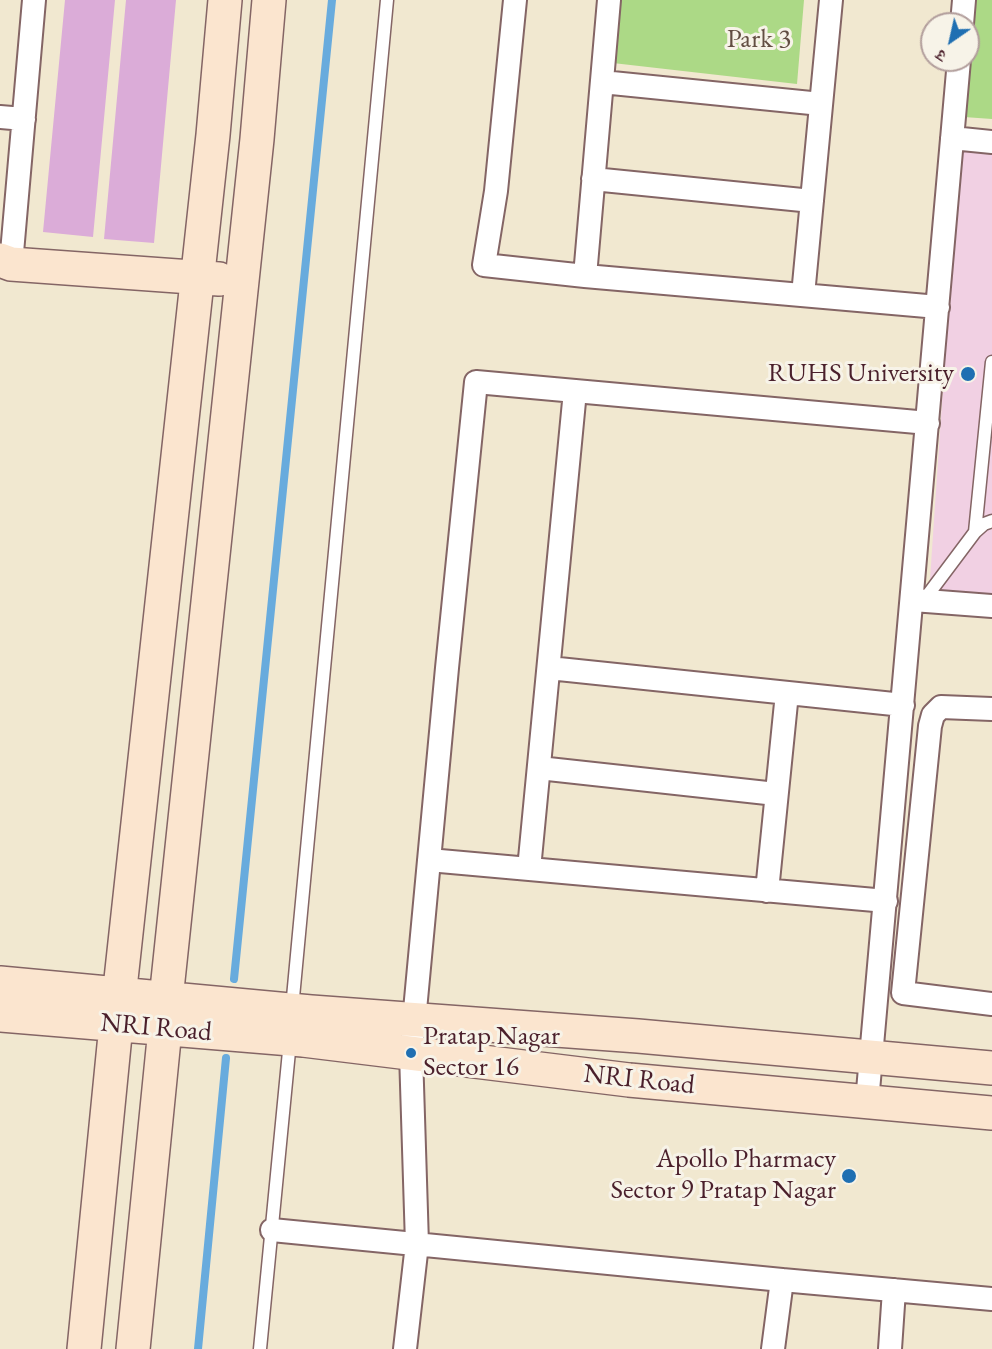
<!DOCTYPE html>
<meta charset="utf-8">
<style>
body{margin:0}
#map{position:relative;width:992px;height:1349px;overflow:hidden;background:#f1e8d0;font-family:"EB Garamond","Noto Serif Devanagari",serif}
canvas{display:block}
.north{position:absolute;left:920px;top:12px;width:60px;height:60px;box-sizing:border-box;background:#f7f3e8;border:2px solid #b29e9c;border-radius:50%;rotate:214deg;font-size:16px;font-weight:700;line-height:24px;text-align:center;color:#4a1f2b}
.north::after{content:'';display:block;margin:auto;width:21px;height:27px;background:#1f6fb2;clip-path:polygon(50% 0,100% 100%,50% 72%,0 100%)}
</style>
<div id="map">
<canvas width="992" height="1349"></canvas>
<div class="north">उ</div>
</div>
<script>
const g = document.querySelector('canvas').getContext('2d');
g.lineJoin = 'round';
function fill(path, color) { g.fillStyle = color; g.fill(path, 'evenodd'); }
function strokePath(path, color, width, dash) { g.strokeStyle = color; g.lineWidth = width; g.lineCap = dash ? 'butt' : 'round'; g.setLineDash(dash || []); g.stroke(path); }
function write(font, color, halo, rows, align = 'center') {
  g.font = font + ' "EB Garamond",serif'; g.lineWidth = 6; g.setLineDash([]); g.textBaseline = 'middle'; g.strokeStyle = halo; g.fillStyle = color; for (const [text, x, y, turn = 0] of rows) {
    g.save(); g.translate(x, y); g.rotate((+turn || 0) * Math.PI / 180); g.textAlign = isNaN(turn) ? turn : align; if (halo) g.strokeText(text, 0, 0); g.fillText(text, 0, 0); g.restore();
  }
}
fill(new Path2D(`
 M959,151l33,3v447l-63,-7z`), '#f1d0e3');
fill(new Path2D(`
 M613,0h191l-7,84 -193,-22z
 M976,0h16v119l-28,-2z`), '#acd986');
strokePath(new Path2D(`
 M234,979l98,-979
 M198,1349l28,-291`), '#68abdd', 8);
fill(new Path2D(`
 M65,0h50l-22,237 -50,-5z
 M126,0h50l-22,243 -50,-4z`), '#dbacd8');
const lane = new Path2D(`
 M975,532l17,-170
 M924,600l51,-68 9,-8 8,-3
 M292,1008l95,-1008
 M260,1349l30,-308`);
const street = new Path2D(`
 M515,0l-19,191 -12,74 101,11 353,31
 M962,24l2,-24
 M602,82l219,22
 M0,117l24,2
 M952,138l40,4
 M593,179l219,22
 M11,264l23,-264
 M585,276l24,-276
 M803,295l28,-295
 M913,600l79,6
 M549,668l354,37
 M992,709l-51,-2 -8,8 -3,11 -27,267 89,11
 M539,768l237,26
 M429,860l457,41
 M529,869l46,-478
 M767,891l20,-198
 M867,1102l92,-1042
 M272,1230l510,50 210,19
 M405,1349l12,-105 -6,-191 36,-385 29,-286 452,41
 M773,1349l9,-69
 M890,1349l4,-59`);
const secondary = new Path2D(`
 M0,260l11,4 208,15
 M0,983l311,29 327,24 354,32
 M0,1015l303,25 326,40 363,33
 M84,1349l32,-324 97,-890 12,-135
 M133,1349l32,-320 1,-30 91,-860 12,-139`);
strokePath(lane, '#846565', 15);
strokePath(street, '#846565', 26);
strokePath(secondary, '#846565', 36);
strokePath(lane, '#fff', 12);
strokePath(street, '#fff', 22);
strokePath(secondary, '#fbe5cf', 33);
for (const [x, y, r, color] of [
 [968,374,8,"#1f6fb2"],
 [411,1053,6,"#1f6fb2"],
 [849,1176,8,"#1f6fb2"]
]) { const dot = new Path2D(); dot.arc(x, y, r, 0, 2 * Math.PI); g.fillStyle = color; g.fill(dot); strokePath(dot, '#f7f3e8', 2); }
write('27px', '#624e42', '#f7f3e8', [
 ["Park 3",759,40]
]);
write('27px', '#4a1f2b', '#f7f3e8', [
 ["RUHS University",954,374],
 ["Pratap Nagar",423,1037,"left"],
 ["Sector 16",423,1068,"left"],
 ["Apollo Pharmacy",836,1160],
 ["Sector 9 Pratap Nagar",836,1191]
], 'right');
write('27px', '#4a1f2b', '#f7f3e8', [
 ["NRI Road",156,1028,5],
 ["NRI Road",639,1080,6]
]);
</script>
